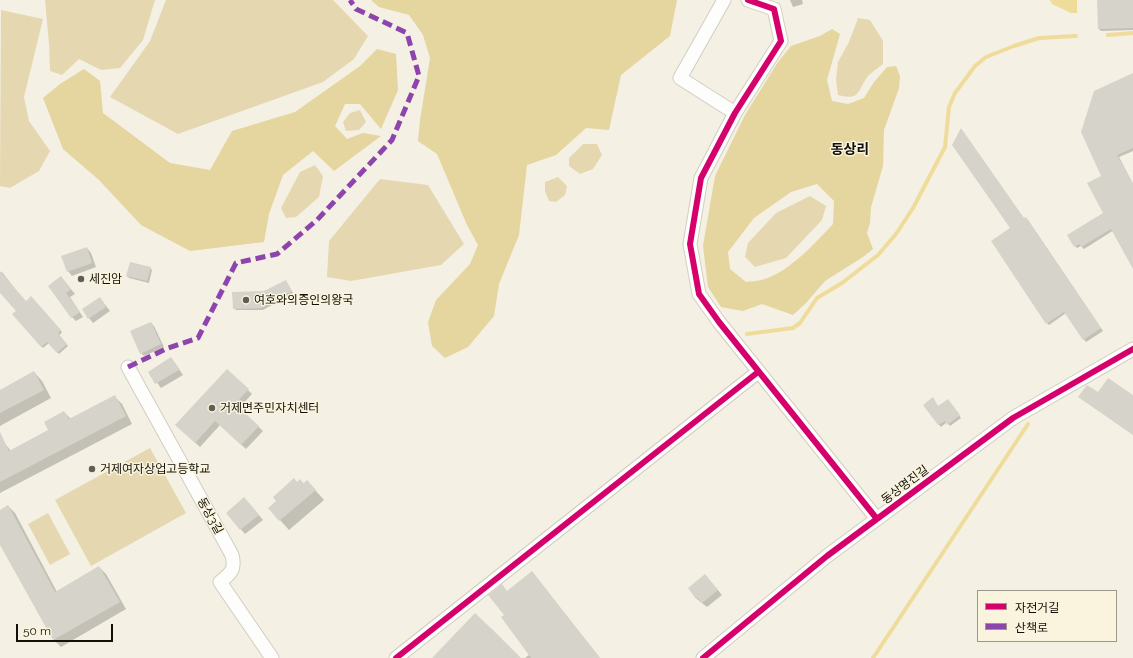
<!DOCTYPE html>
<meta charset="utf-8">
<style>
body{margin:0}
#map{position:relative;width:1133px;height:658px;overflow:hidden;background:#f4f0e4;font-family:Raleway,"Noto Sans KR",sans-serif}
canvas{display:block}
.legend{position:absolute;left:977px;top:590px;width:140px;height:52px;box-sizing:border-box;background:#faf4de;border:1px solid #9d9989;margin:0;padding:5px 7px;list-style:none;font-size:12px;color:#121009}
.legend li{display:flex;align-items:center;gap:8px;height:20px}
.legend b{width:20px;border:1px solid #9d9989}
.scale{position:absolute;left:16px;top:624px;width:97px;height:18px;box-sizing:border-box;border:2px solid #121009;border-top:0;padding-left:5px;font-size:12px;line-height:14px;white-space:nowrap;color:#121009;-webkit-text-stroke:3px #faf4de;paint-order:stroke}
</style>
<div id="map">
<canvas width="1133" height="658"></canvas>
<ul class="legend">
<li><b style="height:5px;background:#d6006c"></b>자전거길</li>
<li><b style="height:5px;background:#8e44ad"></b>산책로</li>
</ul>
<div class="scale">50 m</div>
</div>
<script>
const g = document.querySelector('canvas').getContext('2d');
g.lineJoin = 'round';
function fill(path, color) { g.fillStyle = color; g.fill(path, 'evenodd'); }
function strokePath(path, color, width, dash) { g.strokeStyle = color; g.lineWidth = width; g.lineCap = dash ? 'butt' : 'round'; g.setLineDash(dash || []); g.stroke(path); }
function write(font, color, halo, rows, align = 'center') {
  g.font = font + ' Raleway,"Noto Sans KR",sans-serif'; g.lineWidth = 3; g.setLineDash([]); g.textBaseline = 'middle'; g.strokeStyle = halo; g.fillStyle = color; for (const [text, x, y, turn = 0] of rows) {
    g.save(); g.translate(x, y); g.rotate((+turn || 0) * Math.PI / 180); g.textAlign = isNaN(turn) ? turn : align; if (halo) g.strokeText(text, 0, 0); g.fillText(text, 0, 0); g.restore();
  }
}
fill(new Path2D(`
 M45,0h110l-12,40 -23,28 -19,2 -22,-11 -17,16 -12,-4 -1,-27z
 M166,0h167l35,36 -14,23 -31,23 -145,52 -68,-37 40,-56z
 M1,10l42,9 -19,78 5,24 21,30 -11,20 -29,17 -10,-2z
 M858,18l12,2 13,21v23c-5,4 -11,8 -15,12 -11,15 -7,25 -30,19l-2,-15 2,-18 11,-20z
 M360,110l6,12 -7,8 -13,1 -3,-9 7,-9z
 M583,144h14l5,11 -9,14 -13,5 -11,-8v-8z
 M315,165l8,11 -4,21 -23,20 -10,1 -5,-10 19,-36z
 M558,177l9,9 -2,9 -9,7 -7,-1 -4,-10v-9z
 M380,179l48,6 36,59 -23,21 -90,16 -24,-4 2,-36z
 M810,196l16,10 -4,14 -36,38 -31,9 -10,-10 3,-14 28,-30z
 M150,448l36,65 -95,53 -36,-66z
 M48,513l22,41 -20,11 -22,-41z`), '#e5d8b0');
fill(new Path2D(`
 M371,0h306l-7,36 -49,39 -12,55 -23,-2 -30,27 -29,10 -8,70 -20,49 -5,32 -26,31 -23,11 -13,-12 -4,-24 8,-22 34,-36 8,-19 -11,-20 -30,-71 -19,-13 2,-21 10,-62 -7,-23 -14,-20 -30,-8z
 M832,29l8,5 -13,46 5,21 16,3 16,-6 10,-16 13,-15 9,-1 4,10 -1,12 -15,42 -1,36 -12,41 -1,16 -3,10 6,16 -10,8 -38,24 -19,22 -13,12 -31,-11 -19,7 -22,-4 -13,-20 -5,-41 12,-70 30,-61 33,-53 13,-16 29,-10zM817,184l17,17 -1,23c-18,19 -43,47 -68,55 -6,2 -13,2 -19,3l-16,-13 -2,-17 26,-34 37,-26z
 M377,49l19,5 2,36 -17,39 -21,-25h-15l-10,22 12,13 16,-6 18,3 -47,35 -21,-20 -30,24 -14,39 -5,28 -74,9 -49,-26 -42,-45 -36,-31 -20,-51 17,-14 24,-15 16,12 3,32 67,50 40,7 22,-39 63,-19 65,-46z`), '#e5d59f');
fill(new Path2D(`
 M1050,0h27v13h-6l-19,-9z`), '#f0dc9a');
fill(new Path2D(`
 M790,0h12l1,4 -10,3z
 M1098,0h35v30l-32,1 -2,-2z
 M1133,74v77l-14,6 14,27v83l-19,-37 -30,19 -3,-3 -4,2 -2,-2 30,-32 -2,-38z
 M1024,219l4,1 75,111 -17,11 -20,-29 -17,12 -2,-2z
 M87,248l4,5 5,14 -24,9 -4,-5z
 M150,268l2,2 -3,13 -20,-5 -2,-2z
 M2,272l24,31 5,-5 31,34 -3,4 9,10 -9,8 -10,-11 -6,5 -30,-34 4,-3 -17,-20v-17z
 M61,277l14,17 -5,3 13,20 -7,4 -4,-4z
 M287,283l6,10 -30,17h-27l-2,-2 31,-16z
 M100,298l10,13 -17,12 -4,-5z
 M151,323l3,3 10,21 -20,9 -3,-3z
 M171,358l4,5 8,12 -22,13 -12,-16z
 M227,370l25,24 -13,14 24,23 -17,18 -26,-24 -20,22 -24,-22z
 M34,372l8,9 9,17 -51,28v-35z
 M114,396l8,8 10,20 -132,69v-45l6,-3 5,6 39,-21 14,-18 7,7z
 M948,400l13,18 -11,8 -3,-4 -6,5 -17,-22 10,-4 5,6z
 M300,480l4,4 3,-3 17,19 -35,30 -20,-22z
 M249,503l14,17 -18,14 -18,-21z
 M8,506l7,7 42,79 42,-25 7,7 20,35 -65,38 -7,-7 -54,-97v-32z
 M534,575l66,83h-75l5,-4 -25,-39 3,-23z
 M705,575l17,20 -15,12 -10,-8 -8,-11z`), '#0003');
strokePath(new Path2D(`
 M1108,35l25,-2
 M747,334l46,-6 7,-5 17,-25 25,-15 36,-28 18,-21 17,-26 32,-61 4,-40 6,-14 20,-27 11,-9 28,-11 25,-8 37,-2
 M873,658l155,-234`), '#f0dc9a', 4);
fill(new Path2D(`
 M1097,0h36v28l-35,1z
 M1133,73v75l-16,7 16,29v85l-22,-40 -30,18 -2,-3 -5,3 -7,-12 36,-22 -16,-30 14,-7 -20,-44 13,-41z
 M961,128l63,90 2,-1 75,111 -18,12 -19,-28 -18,12 -55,-83 19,-13 -58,-83z
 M87,247l5,16 -25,9 -6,-16z
 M130,262l21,5 -4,14 -21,-5z
 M0,271l26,30 5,-5 30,34 -3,3 9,11 -10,9 -10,-11 -6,5 -29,-33 4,-3 -16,-18z
 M61,276l10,13 -5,4 14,19 -9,6 -23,-32z
 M286,280l6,11 -31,17 -28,1 -1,-17 32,-1z
 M100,297l6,10 -18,12 -6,-10z
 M151,322l10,22 -21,10 -10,-23z
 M171,357l8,13 -24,14 -7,-12z
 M227,369l22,20 -14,15 24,22 -18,19 -26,-24 -20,22 -20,-18z
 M34,371l10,19 -44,23v-23z
 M1108,378l25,17v40l-55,-38 9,-12 11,7z
 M115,395l11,21 -126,66v-50l9,19 39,-21 -4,-8 20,-11 5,8z
 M933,397l5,9 10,-7 12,16 -13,10 -2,-4 -7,4 -15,-20z
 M294,478l3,4 3,-3 3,5 4,-4 9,10 -37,31 -11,-13 8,-7 -3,-4z
 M244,497l15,18 -19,15 -14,-17z
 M8,505l47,87 44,-26 21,36 -67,38 -53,-95v-35z
 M532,571l68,87h-69l-30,-41 3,-2 -16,-20 14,-11 5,7z
 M705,574l13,16 -16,13 -4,-5 -2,1 -8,-11z
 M475,613l19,18 27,27h-89z`), '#d6d3ca');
const minor = new Path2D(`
 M724,0l-44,78 55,35
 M748,0l26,9 7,32 -46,72 -34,65 -11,66 9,50 20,28 158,197
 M128,367l104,188c4,15 -2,19 -12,27l52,76
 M396,658l362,-286
 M703,658l124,-102 186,-138 120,-69`);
strokePath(minor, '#d1cdc4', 15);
strokePath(minor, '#fdfdfb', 13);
strokePath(new Path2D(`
 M128,367l40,-19 30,-10 38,-75 41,-9 40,-34 75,-80 27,-64 -12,-43 -51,-24 -6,-9`), '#8e44ad', 5, [10, 5]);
strokePath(new Path2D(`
 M748,0l26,9 7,32 -46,72 -34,65 -11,66 9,50 20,28 158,197
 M396,658l362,-286
 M703,658l124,-102 186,-138 120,-69`), '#d6006c', 6);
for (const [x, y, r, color] of [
 [81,279,4,"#615e56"],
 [246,300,4,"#615e56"],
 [212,408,4,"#615e56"],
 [92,469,4,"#615e56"]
]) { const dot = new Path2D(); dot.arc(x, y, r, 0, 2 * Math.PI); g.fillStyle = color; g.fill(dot); strokePath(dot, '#faf4de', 1.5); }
write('12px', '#121009', '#faf4de', [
 ["세진암",89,279],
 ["여호와의증인의왕국",254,300],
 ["거제면주민자치센터",220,408],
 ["거제여자상업고등학교",100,469]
], 'left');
write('12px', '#121009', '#faf4de', [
 ["동상명진길",905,485,-37],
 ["동상3길",210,516,61]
]);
write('bold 14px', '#121009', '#faf4de', [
 ["동상리",850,150]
]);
</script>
